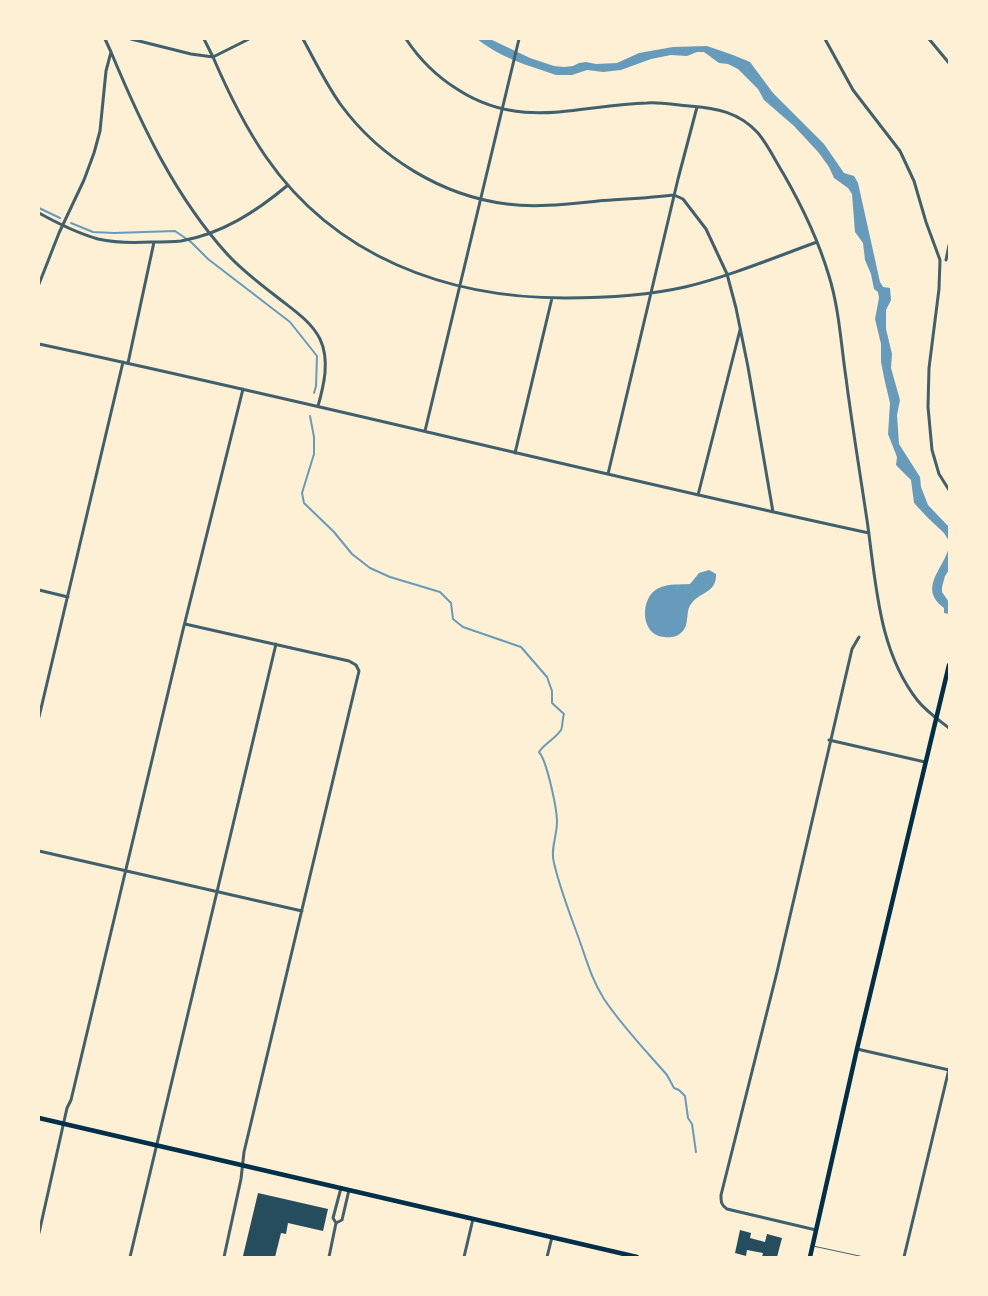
<!DOCTYPE html>
<style>
body{margin:0}
#map{position:relative;width:988px;height:1296px;overflow:hidden;background:#fdf0d5;font-family:"Titillium Web",sans-serif}
canvas{display:block}
.frame{position:absolute;inset:0;border:40px solid #fdf0d5;pointer-events:none}
</style>
<div id="map">
<canvas width="988" height="1296"></canvas>
<div class="frame"></div>
</div>
<script>
const g = document.querySelector('canvas').getContext('2d');
g.lineJoin = 'round';
function fill(path, color) { g.fillStyle = color; g.fill(path, 'evenodd'); }
function strokePath(path, color, width, dash) { g.strokeStyle = color; g.lineWidth = width; g.lineCap = dash ? 'butt' : 'round'; g.setLineDash(dash || []); g.stroke(path); }
fill(new Path2D(`
 M477,39h13l40,19 24,8 10,1 9,-1 6,-3 7,-1 10,2 21,-1 22,-10 34,-6 34,-1 26,9 17,7 23,31 51,51 20,29 10,3 4,7 22,99 3,5 7,1 1,12 -5,10v19l6,25 -1,14 9,32 -3,15 2,29 21,33 1,10 7,18 21,22v14l-5,-8 -16,-15 -14,-15 -3,-23 -15,-15 1,-8 -9,-23 2,-31 -5,-21 -4,-20v-18l-6,-25 4,-21 -1,-6 -4,-3 -3,-15 -6,-14 -2,-17 -8,-11 -3,-38 -4,-6 -14,-10 -5,-11 -10,-14 -25,-27 -30,-26 -6,-11 -20,-20 -10,-5 -9,-1 -15,-11h-7l-10,4 -16,-1 -20,4 -30,11 -18,2 -16,-2 -15,5h-16c-27,-9 -57,-18 -79,-36z
 M949,547v23l-4,6 -3,11v5l7,10v12l-5,-1v-5c-27,-20 0,-39 5,-61z
 M709,570l7,4c1,19 -17,18 -25,30 -6,8 -1,20 -9,28 -5,5 -12,6 -18,5 -25,-2 -24,-41 -5,-49 10,-5 21,-3 31,-4l9,-11z`), '#669bbc');
strokePath(new Path2D(`
 M39,208l21,10
 M71,223l22,9 21,1 61,-2 16,11 17,17 82,63 27,34 -1,30 -2,7
 M310,416l4,21v17l-12,39 2,10 30,29 18,22 18,14 20,9 50,15 11,11 2,16 10,8 58,20 26,30 5,14v12l12,11c-2,5 -1,12 -3,16 -6,9 -16,13 -22,22 8,9 18,57 18,70 0,14 -7,28 -3,41 6,26 16,51 25,76 8,22 12,39 25,60 18,27 42,52 63,76l7,13 5,2 6,6 3,22 4,6 4,28`), '#669bbc', 2);
fill(new Path2D(`
 M258,1193l70,16 -5,22 -35,-8 -2,11 -5,-1 -6,24 -32,-1z
 M740,1230l11,3 -1,5 15,4 2,-8 15,4 -5,19h-15l1,-4 -16,-3 -1,6 -11,-3z`), '#264d5e');
strokePath(new Path2D(`
 M813,1246l51,11`), '#3f606c', 1);
strokePath(new Path2D(`
 M131,39l60,15 22,3c15,35 31,68 53,100 69,100 181,141 299,141 40,0 80,-2 120,-11 45,-11 88,-29 132,-45
 M204,39l9,18 36,-18
 M303,39c12,22 23,45 38,66 39,53 101,91 166,99 30,4 61,0 91,-3 26,-2 51,-3 76,-6l9,4 23,30 21,45 9,34 12,59 25,145
 M406,39c14,21 30,37 51,50 64,42 121,16 190,14 14,-1 28,2 42,3 27,2 50,6 69,27 10,12 17,27 25,40 19,33 35,66 46,103 10,32 12,68 17,102 6,47 14,95 21,142 9,62 11,131 51,181 9,11 21,19 31,27
 M825,39l28,51 47,61 14,30 12,41 14,38 -1,29 -10,79 -1,39 4,43 7,24 10,16
 M929,39l20,24
 M111,52c30,72 64,145 117,203 15,16 32,29 49,42 15,12 34,24 43,42 10,21 4,46 -2,67
 M39,213c18,10 38,20 59,26 18,4 35,4 53,3 10,0 20,0 30,-1 41,-7 76,-30 107,-56
 M946,260l3,-15
 M39,284l20,-51 25,-53 10,-27 6,-22 6,-60 5,-19 -6,-13
 M39,344c277,59 552,129 830,189
 M128,363l26,-121
 M425,431l94,-392
 M515,453l37,-155
 M608,474l70,-295 19,-72
 M698,495l42,-165
 M39,590l29,7
 M185,624l164,37 7,4 3,6 -115,481 -3,27 -17,78
 M39,717l84,-355
 M829,740l96,22
 M39,851l263,60
 M857,1049l92,21
 M341,1188l-8,30 3,5 6,-3 7,-30
 M816,1230l-89,-21c-6,-4 -6,-7 -6,-14l56,-223 75,-323 7,-12
 M39,1233l28,-125 4,-8 111,-466 61,-245
 M130,1257l146,-613
 M329,1257l7,-34
 M464,1257l9,-38
 M547,1257l5,-20
 M904,1257l45,-188`), '#3f606c', 3);
strokePath(new Path2D(`
 M39,1118l598,139
 M810,1257l47,-208 92,-384`), '#003049', 4.5);
</script>
